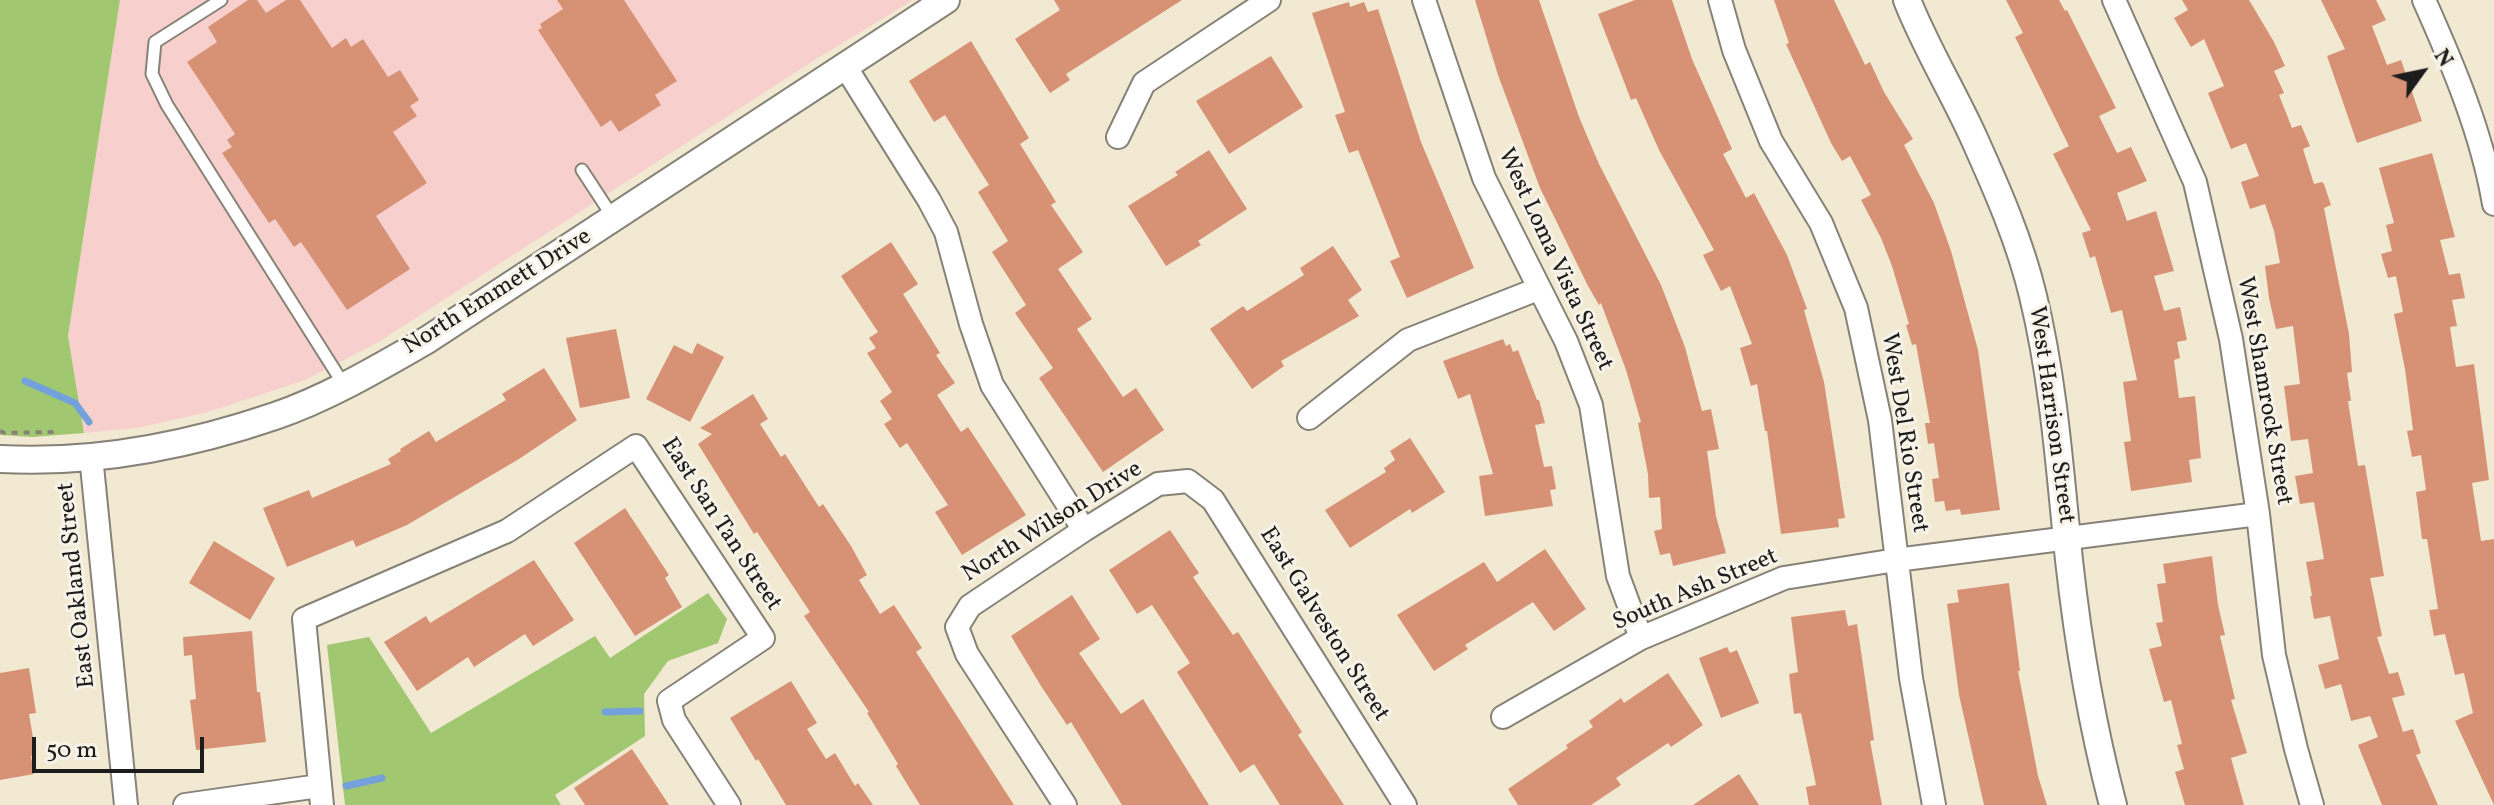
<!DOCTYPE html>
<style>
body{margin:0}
#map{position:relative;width:2494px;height:805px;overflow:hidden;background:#f1e9d2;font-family:Vollkorn,serif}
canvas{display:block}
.north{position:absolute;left:2382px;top:32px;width:80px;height:80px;-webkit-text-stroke:6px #f7f3e8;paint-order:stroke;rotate:57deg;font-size:22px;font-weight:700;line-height:32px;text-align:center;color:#1c1c1c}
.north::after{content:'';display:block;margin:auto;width:28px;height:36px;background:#1c1c1c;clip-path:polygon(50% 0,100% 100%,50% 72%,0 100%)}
.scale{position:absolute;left:32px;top:737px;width:172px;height:36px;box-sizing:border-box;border:4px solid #1c1c1c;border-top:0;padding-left:10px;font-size:24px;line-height:28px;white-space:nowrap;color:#1c1c1c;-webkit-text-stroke:6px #f7f3e8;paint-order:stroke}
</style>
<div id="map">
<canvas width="2494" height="805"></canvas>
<div class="north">N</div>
<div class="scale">50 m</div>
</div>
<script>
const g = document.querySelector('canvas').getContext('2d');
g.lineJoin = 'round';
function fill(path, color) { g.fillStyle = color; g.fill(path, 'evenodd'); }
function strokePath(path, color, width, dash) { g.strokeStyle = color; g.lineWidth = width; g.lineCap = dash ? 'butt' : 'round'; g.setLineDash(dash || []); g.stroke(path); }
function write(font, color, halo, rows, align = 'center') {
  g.font = font + ' Vollkorn,serif'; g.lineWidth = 6; g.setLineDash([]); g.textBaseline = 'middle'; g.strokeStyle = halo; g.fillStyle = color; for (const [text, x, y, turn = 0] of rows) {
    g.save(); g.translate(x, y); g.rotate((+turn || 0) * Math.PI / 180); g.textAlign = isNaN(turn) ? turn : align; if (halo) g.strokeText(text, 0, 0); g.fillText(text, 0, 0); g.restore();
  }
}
fill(new Path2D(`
 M120,0h793l-103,63 -433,280 -72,37 -97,32 -71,16 -53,5 -16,-97z`), '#f7d0ce');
fill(new Path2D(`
 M0,0h120l-52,336 16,97 -51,4 -33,-2z
 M708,593l19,26 -9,24 -50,18 -24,33 1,42 -90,59 6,10h-216l-18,-160 42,-8 62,96 164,-97 15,22z`), '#a2c771');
strokePath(new Path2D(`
 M25,381l50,22 14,19
 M605,712l35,-1
 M346,786l36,-8`), '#73a1dc', 7);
fill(new Path2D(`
 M248,0h9l9,13 20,-13h14l32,48 14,-10 5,9 12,-8 25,38 12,-7 19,30 -9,6 7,10 -24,16 34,51 -51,33 34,53 -63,41 -46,-68 -7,5 -19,-28 -6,4 -47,-70 10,-6 -5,-7 8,-6 -48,-72 30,-20 -9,-15z
 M557,0h67l53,81 -22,14 6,10 -42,27 -8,-12 -10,7 -63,-97 4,-2 -2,-4 23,-15z
 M1054,0h128l-116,74 4,6 -20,13 -35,-54 45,-29z
 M1475,0h64l40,117 20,47 62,121 24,62 17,64 9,-2 8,40 -12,2 9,65 10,37 -53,13 -3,-13 -10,2 -6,-24 8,-2 -2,-32 -11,1 -1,-24 -10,-51 3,-1 -15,-52 -25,-67 -2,2 -11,-19 -48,-98 -42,-113z
 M1635,0h37l20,59 40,90 -9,5 23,44 8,-5 33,62 20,54 -3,1 20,72 21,136 -7,1 1,8 -58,7 -14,-103h-2l-8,-47 -6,2 -11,-38 12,-4 -22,-58 -9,5 -18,-36 11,-5 -55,-100 -23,-52 -5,2 -33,-86z
 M1774,0h60l31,65 5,-3 14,30 29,47 -9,6 30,58 17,48 27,99 22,160 -39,5 -1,-6 -14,2 -2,-10 -9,1 -3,-23 7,-1 -5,-35 -6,1 -3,-21h5l-14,-79 -4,1 -6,-20 3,-1 -17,-58 -11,-28 -20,-38 10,-5 -21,-39 -8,5 -11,-18 -45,-99 3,-1z
 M2006,0h53l6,11 2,-1 49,98 -17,8 18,37 14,-6 16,34 -30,12 10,28 29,-10 18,60 -20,5 10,35 16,-4 7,33 -10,2 3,16 -6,2 5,38 16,-2 6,62 -12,2 3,22 -61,9 -7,-49 7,-1 -8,-59 14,-2 -15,-70 -11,3 -16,-57 -5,2 -8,-25 9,-3 -38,-76 16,-8 -54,-109 8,-4z
 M2182,0h67l25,42 11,24 -11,5 10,22 -5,2 13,33 9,-3 9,21 -7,3 11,35 8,-2 2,2 7,21 -7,3 25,126 3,38 -5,1 4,28h-3l10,65 7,-1 19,111 -14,2 12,58 -5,1 12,37 9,-2 7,23 -13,3 11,34 10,-3 8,24 -5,2 22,50h-56l-24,-60 20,-8 -8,-21 -19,5 -10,-37 -16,5 -7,-24 21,-6 -9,-43 -16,3 -4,-23h2l-6,-34 18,-3 -10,-57 -14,2 -5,-28 18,-3 -5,-34 -17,2 -7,-55 16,-2 -7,-58 -17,3 -7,-31 -4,-32 15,-3 -6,-32 -9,-27 -15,5 -9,-27 18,-6 -13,-33 -15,6 -23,-56 16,-7 -20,-47 -13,8 -17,-29 14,-8z
 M2321,0h55l10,20 -14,6 15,39 14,-5 21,61 -65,22 -30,-87 18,-7z
 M1349,2l1,5 14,-5 4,10 10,-3 43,133 53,126 -67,30 -17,-37 10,-4 -42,-107 -9,3 -14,-38 10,-3 -33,-99z
 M971,41l58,97 -9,6 36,58 -5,3 32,47 -25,17 34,50 -15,10 46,68 13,-9 28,42 -61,42 -64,-94 14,-10 -38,-55 11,-8 -34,-53 16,-11 -30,-49 11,-7 -44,-70 -11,7 -25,-41z
 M1271,56l32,51 -74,47 -33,-53z
 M1209,150l38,59 -49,32 3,4 -35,21 -38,-60 50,-31 -3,-3z
 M2432,153l23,84 -15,3 9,35 11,-2 5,25 -13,2 5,26 -7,1 6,40 18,-3 15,116 -17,3 9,58 13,-2v266l-39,-84 18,-8 -9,-40 -9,2 -10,-41 -11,2 -5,-26 9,-1 -11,-70h-5l-6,-47 10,-2 -5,-35 -9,2 -5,-26 6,-1 -8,-61 -11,-55 9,-2 -7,-36 -8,2 -7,-24 11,-3 -6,-26 8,-2 -15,-55z
 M891,242l27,42 -15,10 37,59 -4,2 19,28 -18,12 24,37 7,-5 58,88 -64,40 -27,-43 13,-7 -41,-62 -7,5 -16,-24 8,-5 -12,-18 12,-9 -25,-39 9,-5 -7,-10 9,-6 -37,-56z
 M1333,246l29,44 -14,10 11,16 -78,45 3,5 -32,23 -42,-60 33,-23 4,5 57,-36 -4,-7z
 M616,329l14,69 -50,10 -14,-70z
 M1503,339l3,7 4,-2 3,8 5,-2 19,50h2l6,23 -10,2 9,42 8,-1 4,23 -6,1 3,16 -68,10 -6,-40 14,-2 -23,-80 -12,5 -15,-38z
 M697,343l27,14 -34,65 -44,-23 28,-54 18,9z
 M544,368l33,52 -58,39 -112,66 -51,22 -3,-7 -66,27 -24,-59 46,-18 3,8 79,-34 -3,-5 13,-8 -1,-2 29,-18 7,11 70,-42 -4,-6z
 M753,394l15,25 -8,5 21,33 4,-3 34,53 4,-3 28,42 16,29 -8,5 21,34 14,-9 28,43 -6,4 98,153h-94l-24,-39 2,-2 -31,-51 2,-1 -65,-96 6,-4 -53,-80 -3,2 -56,-90 14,-10 -12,-6z
 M1410,438l35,54 -33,21 -2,-4 -60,39 -25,-38 61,-38 -2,-4 11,-8 -5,-9z
 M625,508l44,67 -4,3 17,29 -47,29 -61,-93z
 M1170,530l29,43 -6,4 40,58 5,-3 64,100 -4,3 46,70h-64l-26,-41 -14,9 -63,-101 13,-9 -38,-58 -15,9 -28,-44z
 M214,541l61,37 -25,42 -61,-37z
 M1545,549l41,60 -32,22 -21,-29 -68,43 3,4 -34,22 -37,-56 87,-53 13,20z
 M2212,556l6,49 7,30 -5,1 15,63 -4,1 16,53 -16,5 13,47h-59l-10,-33 9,-3 -7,-24 5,-1 -11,-44 -7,2 -15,-53 13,-3 -6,-23 7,-1 -6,-38 9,-1 -3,-19z
 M534,560l40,60 -41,26 -8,-12 -51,33 -6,-10 -51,34 -33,-49 42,-26 4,7z
 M2009,583l11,88h-2l20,105 9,29h-63l-25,-110 -12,-91 12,-2 -2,-12z
 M1072,595l28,44 -21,14 42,61 22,-15 66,106h-87l-51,-83 -4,3 -26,-39 -30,-50z
 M1845,610l3,16 9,-2 17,116 -4,1 12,64h-73l-3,-18 10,-2 -15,-72 -7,1 -5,-40 9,-2 -7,-55z
 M252,631l5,61h3l6,50 -70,8 -6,-50 6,-1 -4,-44 -8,1 -1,-19z
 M1727,647l3,6 7,-3 22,53 -38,15 -22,-60z
 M29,668l7,45 -7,1 7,41 -5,1 3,18 -34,6v-107z
 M1668,673l35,52 -32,22 -3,-4 -52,35 5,7 -30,20h-73l-10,-16 60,-41 -2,-3 27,-18 -4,-6 32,-23 3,5z
 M791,681l26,42 -10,6 19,30 9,-6 20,33 3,-3 15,22h-87l-28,-46 -2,2 -26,-43z
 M632,749l37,56h-84l-11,-17z
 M1739,774l20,31h-66z`), '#d79276');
const service = new Path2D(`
 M221,0l-66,42 -3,32 15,31 177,280
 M582,170l32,49`);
const minor = new Path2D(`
 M1424,0l60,178 82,163 25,64 27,171 23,62
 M1720,0l14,50 37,91 50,82 35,85 24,112 31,258 23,127
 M2114,0l81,182 36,157 27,175 16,141 22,94 16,56
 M2424,0c29,65 58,133 70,204
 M845,66l84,134 17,32 25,92 21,61 92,145
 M1118,137l26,-54 125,-83
 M1309,418l99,-78 130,-51
 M91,456l35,349
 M1503,717l138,-79 143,-60 112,-18 362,-46
 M185,805l134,-19
 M322,805l-18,-186 203,-88 129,-85 127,192 -94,63 5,19 55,85
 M1065,805l-98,-151 -10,-27 13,-21 114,-76 74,-46 30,-3 25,19 192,305`);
const tertiary = new Path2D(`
 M1907,0c19,48 45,90 66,136 23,51 47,105 60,160 21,86 27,176 36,264 9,82 23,165 44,245
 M0,459c93,5 187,-13 275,-43 53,-18 103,-48 152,-76l519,-340`);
strokePath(service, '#868277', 15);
strokePath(minor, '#868277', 26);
strokePath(tertiary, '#868277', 30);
strokePath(new Path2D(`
 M0,431l5,2 47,-1v5`), '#868277', 4, [6, 6]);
strokePath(service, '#fff', 11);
strokePath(minor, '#fff', 22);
strokePath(tertiary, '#fff', 26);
write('24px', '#1c1c1c', '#f7f3e8', [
 ["West Loma Vista Street",1554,260,65],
 ["North Emmett Drive",498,293,-32],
 ["West Shamrock Street",2263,391,80],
 ["West Harrison Street",2050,415,82],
 ["West Del Rio Street",1903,433,81],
 ["North Wilson Drive",1053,523,-32],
 ["East San Tan Street",720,525,57],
 ["East Oakland Street",78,585,-96],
 ["South Ash Street",1696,591,-23],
 ["East Galveston Street",1323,625,58]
]);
</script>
